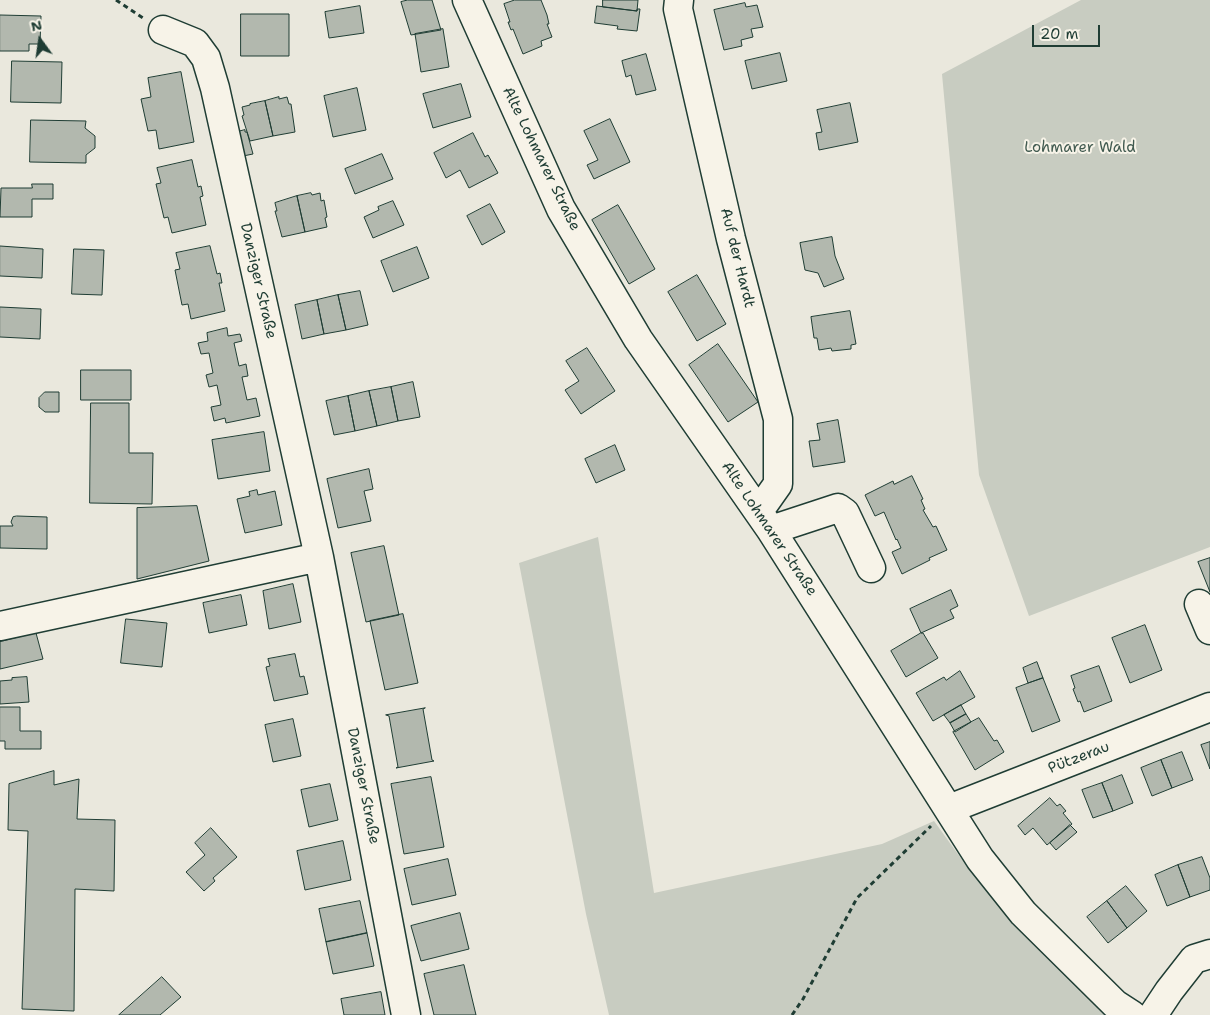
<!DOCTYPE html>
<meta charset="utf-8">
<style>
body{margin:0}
#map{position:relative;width:1210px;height:1015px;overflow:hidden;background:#eae8dd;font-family:"Shantell Sans",sans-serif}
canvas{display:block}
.north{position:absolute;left:15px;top:15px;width:50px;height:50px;-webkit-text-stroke:4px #f7f3e8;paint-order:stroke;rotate:346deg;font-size:14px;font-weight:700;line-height:20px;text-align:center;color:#1f3d34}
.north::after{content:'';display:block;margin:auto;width:18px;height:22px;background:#1f3d34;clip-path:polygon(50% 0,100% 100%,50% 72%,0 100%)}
.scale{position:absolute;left:1032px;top:25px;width:68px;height:22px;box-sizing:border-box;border:2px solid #1f3d34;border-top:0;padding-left:6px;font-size:15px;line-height:18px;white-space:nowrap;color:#1f3d34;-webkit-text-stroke:4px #f7f3e8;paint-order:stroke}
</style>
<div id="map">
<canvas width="1210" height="1015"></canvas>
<div class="north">N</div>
<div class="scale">20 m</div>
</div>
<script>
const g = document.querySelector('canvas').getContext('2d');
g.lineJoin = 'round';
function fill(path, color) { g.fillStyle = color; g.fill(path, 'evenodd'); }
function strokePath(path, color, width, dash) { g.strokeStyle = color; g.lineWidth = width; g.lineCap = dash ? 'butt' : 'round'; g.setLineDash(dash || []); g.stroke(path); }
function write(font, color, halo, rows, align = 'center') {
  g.font = font + ' "Shantell Sans",sans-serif'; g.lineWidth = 4; g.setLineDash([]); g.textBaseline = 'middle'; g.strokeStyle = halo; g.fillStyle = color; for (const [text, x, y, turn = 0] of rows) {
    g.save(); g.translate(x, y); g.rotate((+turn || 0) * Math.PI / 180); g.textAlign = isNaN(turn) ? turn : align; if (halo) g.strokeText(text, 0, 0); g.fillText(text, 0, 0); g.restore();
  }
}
fill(new Path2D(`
 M1081,0h129v547l-181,69 -50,-141 -37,-401z
 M598,537l56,356 228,-49 52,-23c13,18 25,35 39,53 40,51 87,97 135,141h-499l-23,-101 -67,-351z`), '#c8ccc1');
const building = new Path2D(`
 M408,0h24l9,30 -30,5 -10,-33z
 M515,0h26l6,15 2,9h-2l5,13 -11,4 1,5 -19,8 -10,-25 -2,1 -3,-8h2l-6,-18z
 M603,0h35l-1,11 -34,-4z
 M745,3l1,4 11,-2 6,22 -12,2 2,8 -12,3 1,6 -18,4 -10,-40z
 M360,6l4,27 -35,5 -4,-26z
 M597,6l40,5v-2h3l-3,22 -20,-2 1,-3 -23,-3z
 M241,14h48v42h-48z
 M0,15l41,1 -1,28h-11v7h-29z
 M443,29l6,38 -28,5 -6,-38z
 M780,53l7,28 -35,8 -7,-28z
 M646,54l10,36 -20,5 -5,-20 -5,2 -4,-16z
 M12,61l50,1 -1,41 -50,-1z
 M181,72l13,70 -35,7 -3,-19 -8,1 -7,-32 10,-2 -3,-19z
 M461,84l10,33 -38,11 -10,-34z
 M357,88l9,42 -33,7 -9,-41z
 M279,97v2l8,-2 2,7h2l4,28 -22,4 -8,-35z
 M265,101l8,35 -23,5 -8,-25 2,-1 -2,-8 8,-2v-1z
 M850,103l8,39 -39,8 -3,-17 6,-1 -5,-22z
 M610,119l20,43 -36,17 -7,-14 11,-5 -14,-29z
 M31,120l55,1 -1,7 10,8v12l-9,7v8l-56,-1z
 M245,130v2h2l6,22 -10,2 -6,-24z
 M473,133l12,24 3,-2 10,18 -29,15 -9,-18 -14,8 -12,-25z
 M382,154l11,25 -38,15 -10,-25z
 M192,160l6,27 3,-1 2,10 -3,1 6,28 -34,8 -4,-16 -4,1 -8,-34 5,-1 -4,-15z
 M32,184h21v15h-21v18h-32l1,-29h31z
 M311,193l1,2 8,-2 1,8 3,-1 3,17 -2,1 2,9 -22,5 -8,-36z
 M297,196l8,36 -23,5 -7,-26h2l-2,-8z
 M393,201l11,24 -31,13 -9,-21 15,-7 -1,-3z
 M490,204l15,28 -23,13 -15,-29z
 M618,205l37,64 -26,15 -37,-64z
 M832,237l3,19 9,23 -20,8 -6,-14 -13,-3 -5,-27z
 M0,246l43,3 -1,29 -42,-2z
 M210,246l7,28 3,-1 2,10h-3l6,28 -34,8 -3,-15 -6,1 -7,-35 5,-1 -4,-16z
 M417,247l12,31 -36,14 -12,-31z
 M74,249l30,1 -2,45 -30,-1z
 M697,275l29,49 -29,17 -29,-49z
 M360,291l8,34 -22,5 -8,-35z
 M338,295l8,35 -22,4 -7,-34z
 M317,300l7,34 -22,5 -7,-34z
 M0,307l41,2 -1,30 -40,-2z
 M850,311l6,33 -5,1v4l-19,2 -1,-3 -12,2 -2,-12h-3l-3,-21z
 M227,328l1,8 12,-2 2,7 -8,2 5,23 7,-2 2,12 -6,1 5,23 9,-2 4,18 -34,7 -1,-5 -11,3 -3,-14 10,-2 -4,-20 -8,2 -3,-12 7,-2 -4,-20 -8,1 -3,-11 10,-2 -1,-8z
 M718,344l40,58 -30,20 -39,-57z
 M587,348l28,43 -34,23 -16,-24 14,-9 -13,-20z
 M81,370h50v30h-50z
 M413,382l7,35 -22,4 -7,-34z
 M391,387l7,34 -21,5 -8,-35z
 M369,391l8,35 -22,5 -7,-35z
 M45,392h14v20h-14l-6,-5v-9z
 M348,396l7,35 -21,4 -8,-34z
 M91,403h38v50h24l-1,51 -62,-1z
 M838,420l7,42 -32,5 -4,-26 11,-1 -3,-16z
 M264,432l6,39 -52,8 -6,-39z
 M615,445l10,25 -29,13 -11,-24z
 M369,469l4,20 -9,2 7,30 -33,7 -11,-49z
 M912,476l11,23 -2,1 4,9 -2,1 10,17 3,-1 11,24 -18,8 1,2 -28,14 -10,-22 9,-4 -4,-9 -1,1 -12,-28 -9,4 -10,-21 28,-14 1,3z
 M257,490l1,5 17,-4 7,34 -37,8 -8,-34 13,-3 -1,-4z
 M197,506l12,55 -72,18v-71z
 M17,516l30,1v32l-47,-1v-22h13l-2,-4 2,-5z
 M384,546l15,69 -33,7 -15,-69z
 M1210,558v34l-12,-30z
 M293,584l8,38 -32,7 -6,-38z
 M951,590l7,16 -8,4 4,8 -33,15 -11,-24z
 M241,595l6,30 -38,8 -6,-30z
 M403,614l15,69 -33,7 -15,-69z
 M126,619l41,4 -5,44 -41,-4z
 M1145,625l17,45 -32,13 -18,-45z
 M36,633l7,26 -43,10v-27z
 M921,633h2l15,25 -32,19 -15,-26z
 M295,654l5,23 4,-1 4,18 -34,7 -8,-34 4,-1 -2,-7z
 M1037,662l6,16 -15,5 -5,-15z
 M1099,666l13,35 -28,11 -4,-11 -2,1 -5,-13 2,-1 -4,-12z
 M960,671l15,26 -42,24 -17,-28 28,-16 2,3z
 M27,677l2,25 -29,2v-23l12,-1v-2z
 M1043,678l17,43 -28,11 -16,-44z
 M961,705l5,9 -16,9 -6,-8z
 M0,707h20v24h21v18h-36v-8h-5z
 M425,708l-2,1 9,51 2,1 -38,7 2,-1 -9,-51 -3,-1z
 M966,714l5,8 -16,10 -5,-9z
 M979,718l15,23 3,-1 7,12 -29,18 -22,-38z
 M293,719l8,37 -28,6 -8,-37z
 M1210,742v27l-9,-24z
 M1182,752l11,28 -21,8 -11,-28z
 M1161,760l11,28 -20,8 -11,-28z
 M54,771v14l25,-6 -2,40 38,1 -1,71 -39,-2 -1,122 -52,-2 6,-178 -20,-1 1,-46z
 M1122,775l11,28 -20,8 -11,-28z
 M431,777l13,70 -40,7 -13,-70z
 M1102,783l11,28 -20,7 -11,-28z
 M330,784l8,36 -29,7 -8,-37z
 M1050,798l7,8 3,-2 6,7 -3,2 9,11 -25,21 -14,-17 -8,7 -7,-9z
 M1070,825l7,7 -21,18 -6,-7z
 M211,828l26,29 -24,21 2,3 -11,10 -18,-19 19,-17 -10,-12z
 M343,841l8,39 -46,10 -8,-39z
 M1202,857l8,21v12l-20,7 -12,-32z
 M448,859l8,36 -44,10 -8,-36z
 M1178,865l12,32 -23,9 -12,-31z
 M1126,886l21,25 -20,17 -20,-27z
 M360,901l7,32 -41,9 -7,-33z
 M1107,901l20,27 -19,15 -21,-26z
 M460,913l9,36 -48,12 -10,-35z
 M367,933l7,33 -41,8 -7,-32z
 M464,965l12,50h-42l-10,-41z
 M162,977l19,20 -21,18h-41z
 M381,992l4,23h-41l-3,-16z`);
fill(building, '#b2b8ae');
strokePath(building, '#1f3d34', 1);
const minor = new Path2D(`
 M467,0l94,209 77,130 133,191 209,329 43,54 92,91 17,11
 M679,0l-1,9 53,230 47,180v65l-19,27
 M163,30l32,13 11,15 9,30 104,469 87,458
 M771,530l67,-22 7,5 26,55
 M1199,604l11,26
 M0,626l319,-69
 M949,809l261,-102
 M1153,1015l16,-24 25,-32 16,-5`);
strokePath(minor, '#1f3d34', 31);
strokePath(new Path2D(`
 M116,0l27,18
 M792,1015l11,-16 54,-101 74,-72`), '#1f3d34', 3, [5, 4]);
strokePath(minor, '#f7f3e8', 28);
write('15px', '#415a50', '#f7f3e8', [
 ["Lohmarer Wald",1080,148]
]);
write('15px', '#1f3d34', '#f7f3e8', [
 ["Alte Lohmarer Straße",541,159,64],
 ["Auf der Hardt",737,258,76],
 ["Danziger Straße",258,281,77],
 ["Alte Lohmarer Straße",769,529,56],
 ["Pützerau",1079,758,-21],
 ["Danziger Straße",363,786,79]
]);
</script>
